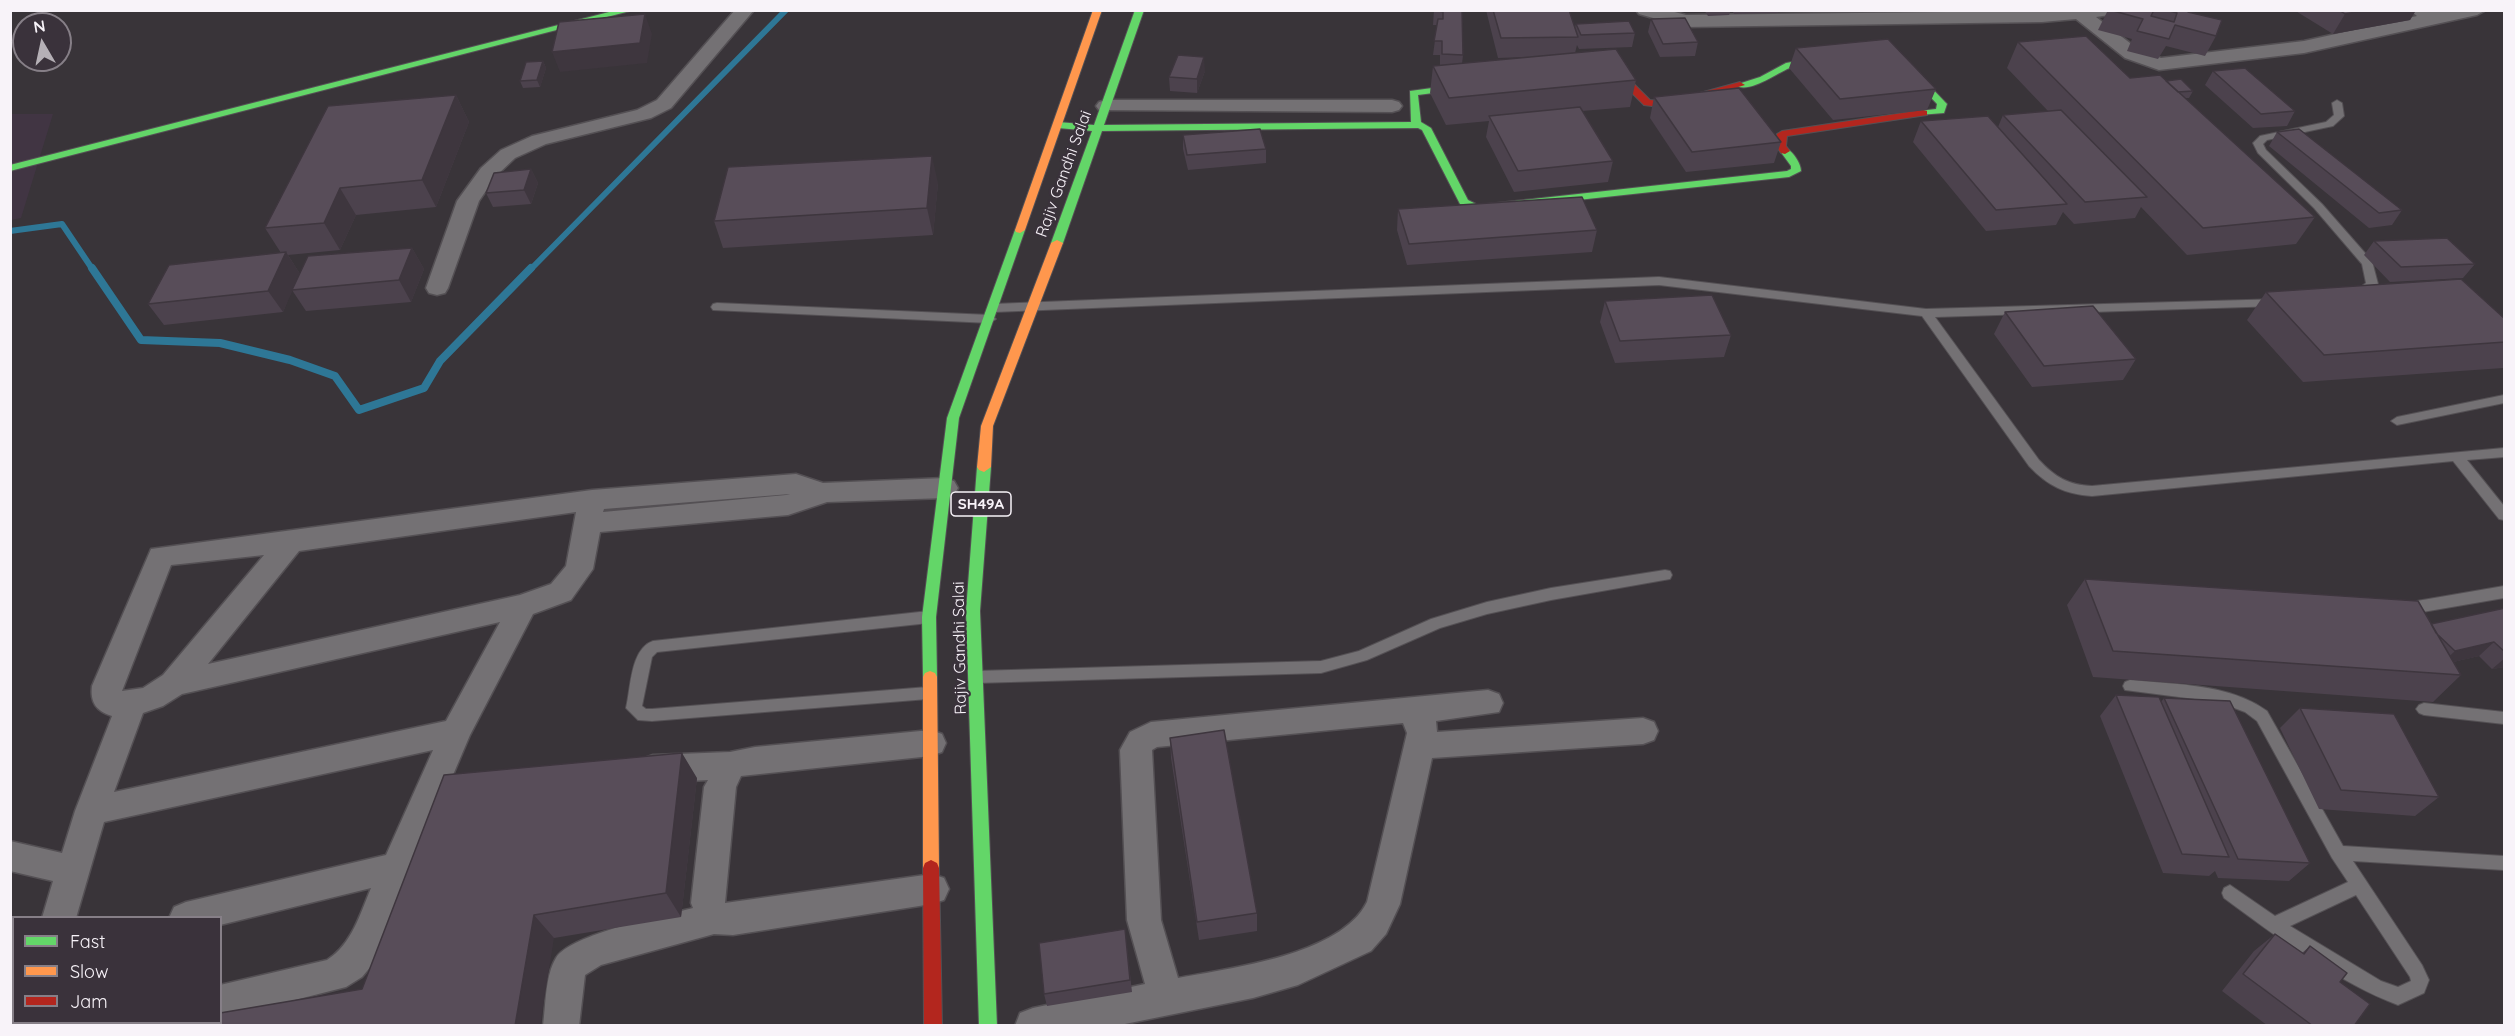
<!DOCTYPE html>
<style>
body{margin:0}
#map{position:relative;width:2515px;height:1036px;overflow:hidden;background:#393439;font-family:Quicksand,sans-serif}
canvas{display:block}
.frame{position:absolute;inset:0;border:12px solid #f8f3f9;pointer-events:none}
.legend{position:absolute;left:12px;top:916px;width:210px;height:108px;box-sizing:border-box;background:#3a323b;border:2px solid #867f87;margin:0;padding:8px 10px;list-style:none;font-size:18px;color:#f8f3f9}
.legend li{display:flex;align-items:center;gap:12px;height:30px}
.legend b{width:30px;border:2px solid #867f87}
.north{position:absolute;left:12px;top:12px;width:60px;height:60px;box-sizing:border-box;background:#3a323b;border:2px solid #867f87;border-radius:50%;rotate:351deg;font-size:16px;font-weight:700;line-height:24px;text-align:center;color:#f8f3f9}
.north::after{content:'';display:block;margin:auto;width:21px;height:27px;background:#b5b0b6;clip-path:polygon(50% 0,100% 100%,50% 72%,0 100%)}
</style>
<div id="map">
<canvas width="2515" height="1036"></canvas>
<div class="frame"></div>
<ul class="legend">
<li><b style="height:8px;background:#63d668"></b>Fast</li>
<li><b style="height:8px;background:#ff974d"></b>Slow</li>
<li><b style="height:8px;background:#b3261e"></b>Jam</li>
</ul>
<div class="north">N</div>
</div>
<script>
const g = document.querySelector('canvas').getContext('2d');
g.lineJoin = 'round';
function fill(path, color) { g.fillStyle = color; g.fill(path, 'evenodd'); }
function strokePath(path, color, width, dash) { g.strokeStyle = color; g.lineWidth = width; g.lineCap = dash ? 'butt' : 'round'; g.setLineDash(dash || []); g.stroke(path); }
function write(font, color, halo, rows, align = 'center') {
  g.font = font + ' Quicksand,sans-serif'; g.lineWidth = 4.5; g.setLineDash([]); g.textBaseline = 'middle'; g.strokeStyle = halo; g.fillStyle = color; for (const [text, x, y, turn = 0] of rows) {
    g.save(); g.translate(x, y); g.rotate((+turn || 0) * Math.PI / 180); g.textAlign = isNaN(turn) ? turn : align; if (halo) g.strokeText(text, 0, 0); g.fillText(text, 0, 0); g.restore();
  }
}
fill(new Path2D(`
 M11,114h42l-32,104 -10,2z`), '#413543');
strokePath(new Path2D(`
 M10,231l52,-7 31,46
 M530,270l256,-260`), '#2e7796', 6);
strokePath(new Path2D(`
 M92,268l49,72 79,3 70,17 45,16 24,34 65,-22 16,-27 91,-93`), '#2e7796', 8);
const lane = new Path2D(`
 M2337,100l5,3 2,13 -11,10 -66,14 -4,4 3,6 56,54 50,57 6,23 -22,15 -6,-4 16,-12 -4,-19 -48,-56 -56,-55 -5,-10 7,-7 66,-14 8,-7 -2,-12z
 M1659,277l267,32 356,-10 2,3 -6,4 -343,11 104,143c16,17 29,25 53,26l412,-38v9l-37,3 37,46v14l-5,-1 -46,-58 -361,35c-27,-2 -44,-10 -63,-30l-107,-150 -263,-31 -665,27 -6,-4 6,-4z
 M717,303l273,12 6,4 -6,4 -277,-13 -2,-3 2,-3z
 M2504,395v8l-107,22 -6,-4 6,-4z
 M1665,570l5,1 2,4 -2,4 -119,21 -64,14 -47,14 -73,32 -46,13 -345,10 -5,-2 -2,-4 2,-4 5,-2 345,-10 38,-10 72,-32 56,-17 64,-14z
 M2504,586v12l-93,16 -5,-2 -2,-4 2,-4 5,-2z
 M929,611l5,2 2,4 -2,4 -5,2 -272,29 -5,5 -10,49 4,3h6l276,-22 5,2 3,4 -3,4 -5,2 -276,22 -14,-1 -12,-12c5,-20 4,-59 27,-67z
 M2130,680c47,5 98,3 137,31l76,135 161,10v14l-151,-9 69,104 7,15 -5,13 -26,12c-59,-22 -123,-69 -174,-107l-2,-5 2,-5 6,-3 45,31 73,-34 -16,-24 -75,-137 -12,-9 -27,-10 -93,-12 -2,-4 2,-4zM2356,895l54,82 1,4 -13,6 -17,-6 -91,-55z
 M2424,703l80,9v12l-80,-9 -5,-2 -3,-4 3,-4z`);
const street = new Path2D(`
 M735,10h19l-83,98 -20,10 -105,26 -31,14 -19,18 -17,25 -31,87 -3,5 -8,2 -8,-2 -3,-5 31,-87 24,-33 20,-18 31,-14 105,-26 20,-10z
 M1636,10h31l19,5 433,-5 -3,4 -20,3 43,33 22,8 143,-17 113,-25 -7,-6h76l-9,5 -173,38 -145,17 -34,-12 -49,-39 -34,3 -357,5 -46,-13z
 M1106,100h286l7,2 3,4 -3,4 -7,2 -293,-2 -3,-4 3,-4z
 M796,474l27,9 122,-5 9,3 4,7 -4,7 -9,3 -118,4 -39,13 -188,17 -7,37 -22,31 -38,14 -63,121 -98,230 -10,12 -16,10 -126,32v-34l107,-25c25,-16 33,-46 44,-72l-151,37v-7h-51l5,-11 12,-5 200,-47 47,-105 -329,72 -28,96h-34l11,-37 -43,-10v-30l52,12 13,-42 37,-95c-16,-5 -22,-14 -20,-30l59,-137 441,-59zM790,494l-4,1 -183,17 1,-3zM576,512l-10,54 -15,18 -31,11 -312,69 91,-113zM264,555l-101,120 -20,13 -21,3 49,-126zM500,622l-54,99 -332,71 29,-79 20,-7 19,-12z
 M1488,690l11,4 4,9 -4,9 -63,9 1,11 206,-14 11,4 4,9 -4,9 -11,4 -211,14 -32,146 -14,30 -15,17 -73,34 -45,13 -138,28h-100l5,-13 13,-5 112,-24 -18,-64 -7,-170 10,-18 21,-10zM1403,723l4,10 -40,169c-26,53 -136,66 -189,76l-17,-58 -9,-170 5,-3z
 M931,730l11,4 4,9 -4,9 -11,4 -190,20 -5,11 -11,116 207,-29 12,4 5,11 -5,11 -12,4 -199,31 -19,-1 -113,31 -16,10 -6,51h-36c3,-22 2,-50 13,-68 14,-24 108,-42 137,-50l-2,-5 13,-116 4,-7 -55,3 -11,-4 -5,-10 5,-10 11,-4 77,-3 25,-5z
 M109,1022h46l-2,4h-46z`);
const fast = new Path2D(`
 M617,10h17l-624,161v-6z
 M1135,10h9l-40,115 307,-3 -1,-31 66,-9 3,1v4l-61,8 3,27 10,6 37,72 10,5 309,-34 4,-2v-3l-11,-15 5,-3c7,2 16,15 16,23l-12,6 -312,34 -17,-7 -38,-74 -4,-2 -316,3 -39,112 -2,2h-8l-2,-2 41,-112 -34,-3 -5,-3 5,-3 36,3z
 M1836,54l3,1v4c-15,3 -32,3 -47,8 -14,5 -43,28 -57,18l25,-8 26,-14z
 M1899,60h6l40,42 2,2 -3,9 -25,2v-4l17,-2 1,-5 -38,-40z
 M1020,227l5,3 -66,188 -23,199 1,60 -2,4 -5,2 -5,-2 -2,-4 -1,-60 25,-199 68,-188z
 M984,462l7,5 -11,144 17,415h-18l-13,-415 11,-144z`);
const slow = new Path2D(`
 M1093,10h9l-77,220 -5,3 -4,-1 -1,-2z
 M1057,240l6,3 -70,183 -2,41 -7,5 -5,-2 -2,-3 4,-41 70,-183z
 M930,671l5,2 2,4 2,191 -2,5 -6,3 -6,-3 -2,-5v-191l2,-4z`);
const jam = new Path2D(`
 M1596,71l29,4 25,25 17,2 73,-20 5,3 -78,23 -23,-3 -25,-25 -26,-4 -2,-2z
 M1923,110l4,1v4l-140,21 -1,10 4,5 -5,3 -4,-1 -5,-7 1,-12 5,-3z
 M931,860l6,3 2,5 3,158h-18l-1,-158 2,-5z`);
strokePath(lane, '#545054', 2);
strokePath(street, '#545054', 3);
strokePath(fast, '#545054', 2);
strokePath(slow, '#545054', 2);
strokePath(jam, '#545054', 2);
fill(lane, '#747174');
fill(street, '#747174');
fill(fast, '#63d668');
fill(slow, '#ff974d');
fill(jam, '#b3261e');
fill(new Path2D(`
 M1434,10h28l1,45 -1,9 65,-7 -29,1 -12,-48h83l6,17 1,-3 59,9 -3,14 -53,2 -2,-4 -2,8 61,27 -6,27 -48,4 31,50 -5,21 -94,10 -28,-55 3,-16 -43,4 -16,-32 3,-27h7v-11h-7l4,-30h-4z
 M1704,10h27l-2,5 -21,1z
 M1732,10h47l-1,3 -44,1z
 M2108,10h80v2l28,24 -11,20 -39,-10 -8,13 -31,-8 5,-12 -34,-9z
 M2294,10h122l-6,10 -77,14z
 M1651,19l47,23 -3,14 -35,1 -12,-25z
 M2018,42l112,36 36,3 27,10 -4,7h-4l130,119 -19,27 -109,11 -46,-48 -6,11 -61,6 -11,-12 -7,13 -70,6 -73,-89 8,-21 77,6 5,-12 45,-4 -41,-43z
 M1796,48l140,41 -9,21 -94,10 -44,-52z
 M543,61l3,7 -6,19 -17,1 -3,-7z
 M1205,71l-8,22 -27,-2 -1,-14z
 M2213,71l82,40 -8,15 -34,2 -48,-43z
 M456,95l13,27 -33,85 -80,8 -16,35 -52,5 12,19 112,-26 12,21 -13,33 -105,9 -14,-21 -9,22 -119,13 -16,-21 133,-51 -16,-25z
 M1654,97l127,45 -7,21 -88,9 -36,-54z
 M2277,132l125,78 -10,15 -23,3 -100,-82z
 M1183,135l83,14v14l-78,7 -5,-21z
 M531,169l7,14 -7,21 -38,3 -7,-14z
 M938,183l-5,52 -210,13 -9,-27z
 M1398,209l199,21 -5,22 -185,13 -10,-35z
 M2374,241l101,23 -12,14 -73,4 -26,-27z
 M2266,292l239,27v48l-2,1 -200,14 -56,-62z
 M1605,301l126,34 -7,22 -109,6 -15,-41z
 M2005,312l131,47 -13,21 -91,7 -38,-53z
 M2085,579l346,45 74,-16v59l-13,2 -13,-13 -26,6 8,13 -28,27 -340,-25 -26,-72z
 M2116,695l45,7 3,-4 146,165 -21,18 -71,-3 -3,-7 -6,5 -46,-3 -63,-157z
 M2300,708l139,89 -24,19 -96,-7 -39,-81z
 M1170,738l87,175v18l-58,9 -28,-182z
 M697,778l-16,139 -127,21 -192,51z
 M1125,929l7,63 -85,14 -3,-12z
 M2275,934l27,19 8,-7 30,36 14,44h-86l-46,-35 32,-40z`), '#4c424d');
fill(new Path2D(`
 M2366,10h50l-6,10 -77,14 12,-20z
 M645,14l7,20 -5,29 -87,9 -8,-20z
 M1204,57l1,14 -8,22v-14z
 M543,61l3,7 -6,19 -3,-7z
 M456,95l13,27 -33,85 -14,-27z
 M932,156l6,27 -5,52 -6,-27z
 M531,169l7,14 -7,21 -7,-14z
 M340,188l16,27 -16,35 -16,-27z
 M412,248l12,21 -13,33 -12,-22z
 M286,252l14,22 -17,38 -15,-21z
 M2494,642l-15,14 -39,9 15,-14z
 M2505,658v9l-13,2z
 M682,753l15,25 -16,139 -15,-24z
 M534,915l20,23 -14,88h-25z
 M14,1013v10h22l-7,3h-19v-12z`), '#3e363e');
const building = new Path2D(`
 M1435,10h27l1,45 -21,-1v-13h-8l4,-22h5v-7z
 M1493,10h76l9,27 -77,1z
 M2110,10h44l-3,6 23,6 3,-9 -11,-3h22v2l34,8 -6,16 -41,-11 -6,14 -32,-8 6,-12z
 M2339,10h27l-21,4z
 M645,14l-5,29 -88,9 7,-30z
 M1685,18l13,24 -35,2 -12,-25z
 M1629,21l6,12 -54,2 -5,-11z
 M2086,36l44,42 30,-3 155,142 -112,11 -185,-186z
 M1888,39l48,50 -96,10 -44,-51z
 M1616,49l20,31 -187,18 -16,-32z
 M1178,55l26,2 -7,22 -28,-2z
 M543,61l-6,19 -17,1 6,-19z
 M2245,68l50,43 -34,3 -48,-43z
 M2181,79l12,12 -15,1 -12,-11z
 M1739,88l42,54 -89,10 -38,-55z
 M456,95l-34,85 -82,8 -16,35 -59,5 63,-122z
 M1580,107l33,54 -95,10 -29,-55z
 M2061,110l86,87 -62,5 -82,-87z
 M1988,116l79,88 -71,6 -75,-89z
 M1260,129l6,20 -79,6 -4,-20z
 M2299,129l103,81 -23,3 -102,-81z
 M932,156l-5,52 -213,13 14,-54z
 M531,169l-7,21 -38,3 8,-20z
 M1582,197l15,33 -188,14 -11,-35z
 M2447,238l28,26 -74,3 -27,-26z
 M412,248l-13,32 -107,10 16,-34z
 M286,252l-18,39 -120,13 21,-39z
 M2461,279l44,40v23l-181,13 -58,-63z
 M1712,295l19,40 -111,6 -15,-40z
 M2093,306l43,53 -92,7 -39,-54z
 M2085,579l333,22 43,74 -348,-24z
 M2505,608v44l-11,-10 -39,9 -19,-18 -5,-9z
 M2116,695l43,2 70,160 -47,-3z
 M2164,698l66,3 80,162 -72,-4z
 M2300,708l94,6 45,83 -98,-7z
 M1224,730l33,183 -60,9 -27,-184z
 M682,753l-16,140 -132,22 -19,111h-371l17,-3h59v-10l142,-24 82,-214z
 M1125,929l5,51 -86,14 -5,-51z
 M2275,934l29,20 6,-8 37,27 -7,9 30,22 -16,22h-41l-70,-52z
 M14,965v48l-4,1v-48z`);
fill(building, '#584d59');
strokePath(building, '#3e363e', 1.5);
for (const [x, y, w] of [
 [981,504,60]
]) { const box = new Path2D(); box.roundRect(x - w / 2, y - 12, w, 24, 4.5); g.fillStyle = '#3a323b'; g.fill(box); strokePath(box, '#f8f3f9', 1.5); }
write('bold 15px', '#f8f3f9', null, [
 ["SH49A",981,504]
]);
write('16px', '#f8f3f9', '#3a323b', [
 ["Rajiv Gandhi Salai",1064,174,-70],
 ["Rajiv Gandhi Salai",960,648,-91]
]);
</script>
